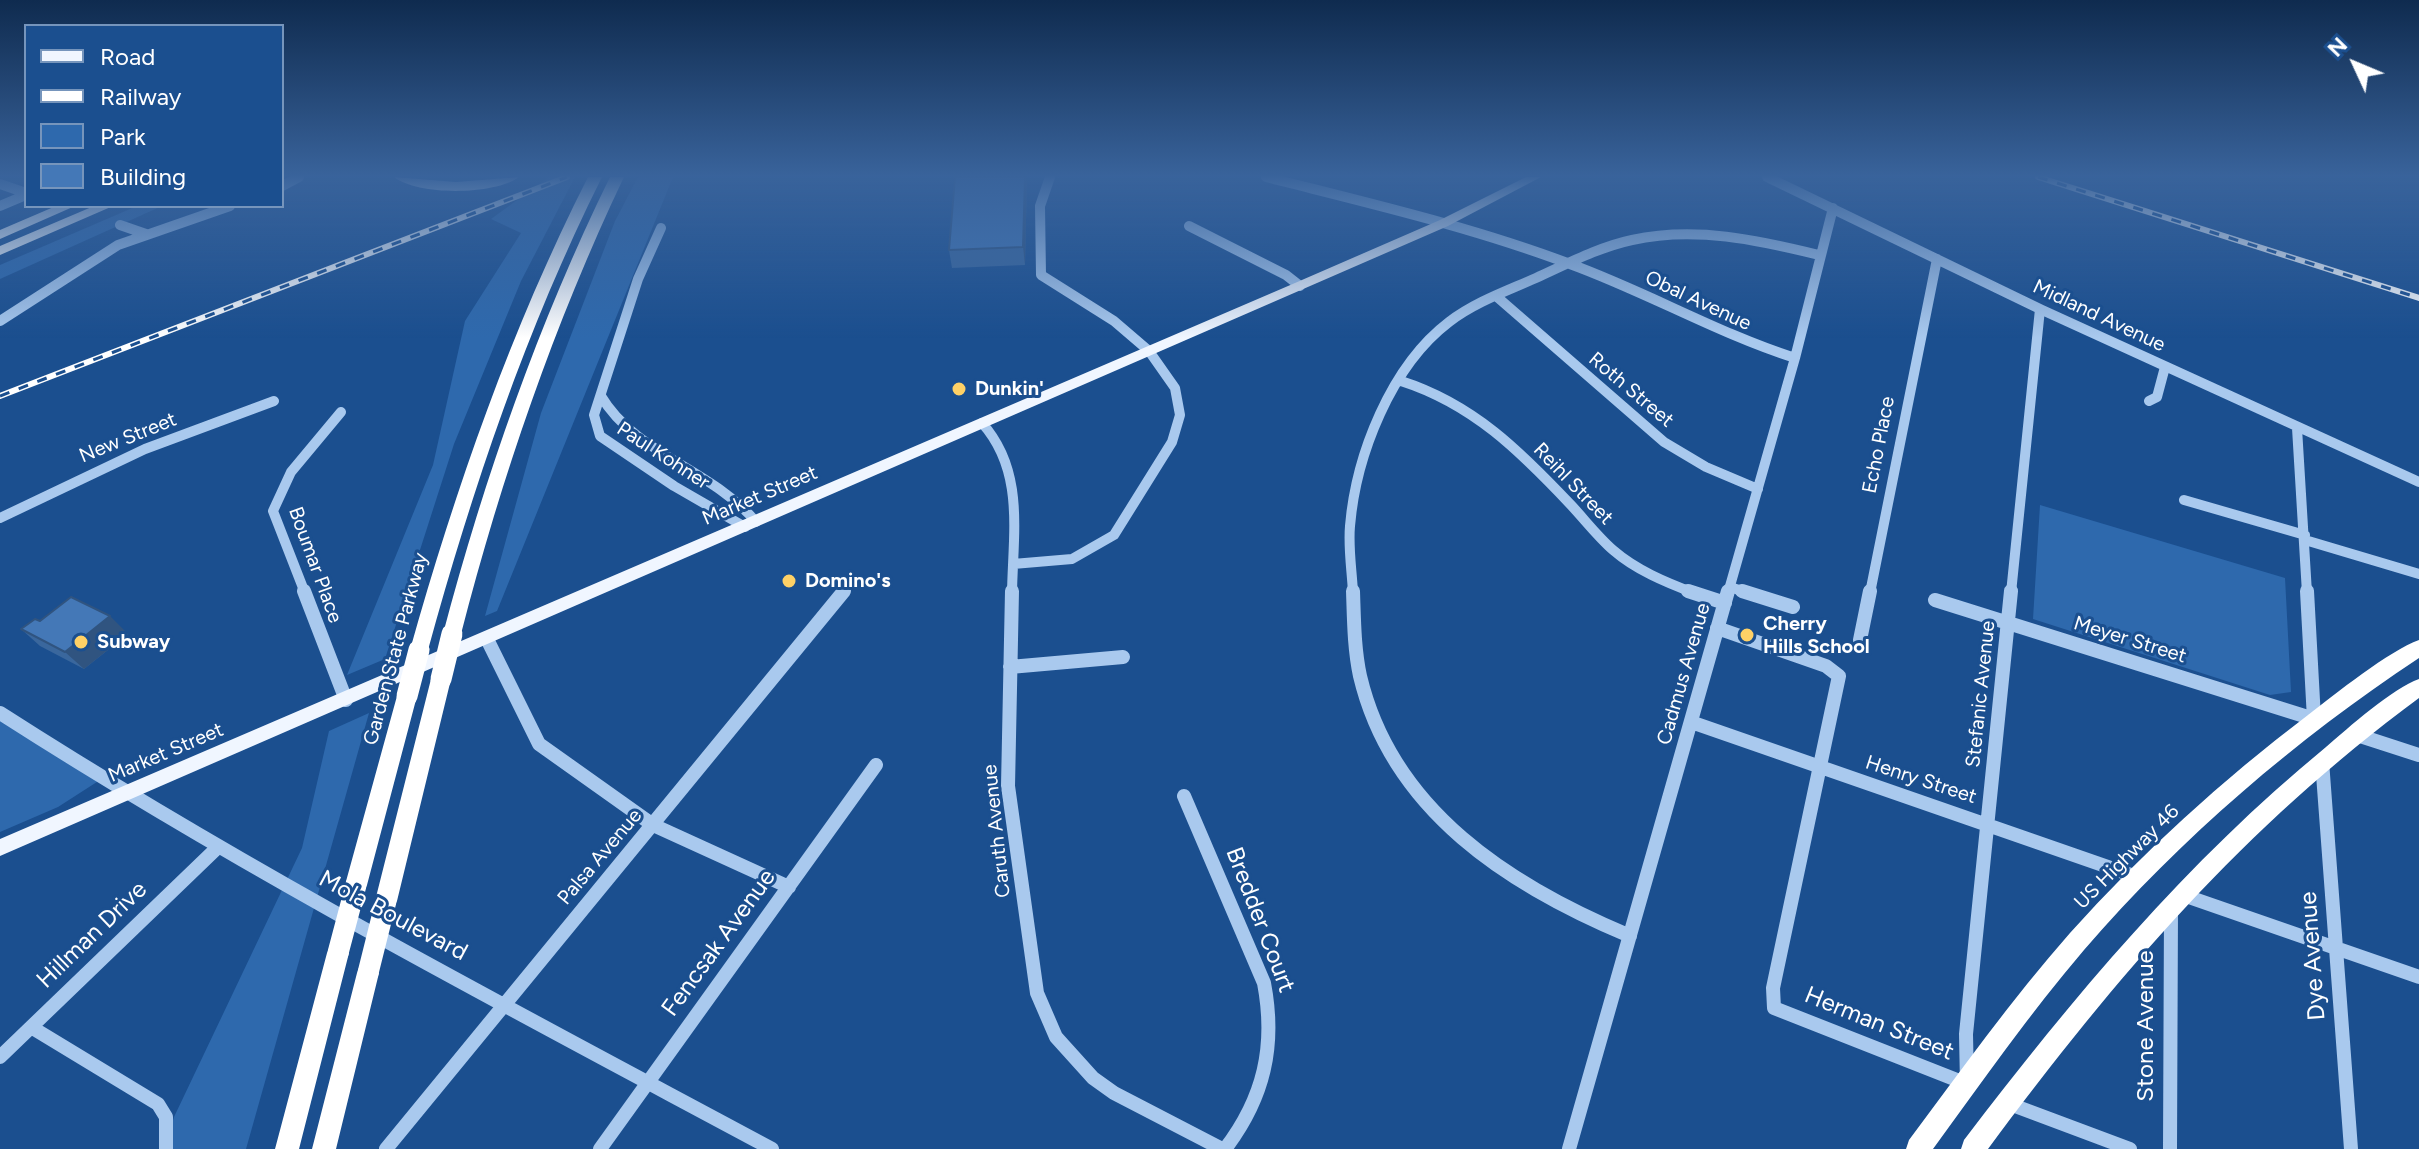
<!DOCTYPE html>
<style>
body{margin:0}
#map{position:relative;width:2419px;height:1149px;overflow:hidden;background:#1b4f8f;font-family:Figtree,sans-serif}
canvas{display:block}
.legend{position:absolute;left:24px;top:24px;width:260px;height:184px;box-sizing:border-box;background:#1b4f8f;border:2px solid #7695bc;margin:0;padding:10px 14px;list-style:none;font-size:24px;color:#fff}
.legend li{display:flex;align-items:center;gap:16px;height:40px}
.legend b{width:40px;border:2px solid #7695bc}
.north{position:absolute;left:2315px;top:24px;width:80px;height:80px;-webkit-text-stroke:6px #1b4f8f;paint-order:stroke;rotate:314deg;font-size:22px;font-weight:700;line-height:32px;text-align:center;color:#fff}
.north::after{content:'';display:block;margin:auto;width:28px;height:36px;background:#fff;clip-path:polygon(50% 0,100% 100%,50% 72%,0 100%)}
</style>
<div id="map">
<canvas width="2419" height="1149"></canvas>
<ul class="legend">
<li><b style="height:10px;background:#f0f6ff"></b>Road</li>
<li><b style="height:10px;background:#fff"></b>Railway</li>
<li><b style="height:22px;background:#2e69ad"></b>Park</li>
<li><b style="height:22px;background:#4478b7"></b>Building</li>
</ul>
<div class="north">N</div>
</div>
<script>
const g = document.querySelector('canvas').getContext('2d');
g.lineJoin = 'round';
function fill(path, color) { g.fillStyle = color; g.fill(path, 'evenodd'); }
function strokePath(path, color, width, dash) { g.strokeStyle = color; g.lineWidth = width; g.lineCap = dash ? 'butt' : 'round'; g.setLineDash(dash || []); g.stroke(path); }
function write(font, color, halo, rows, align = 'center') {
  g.font = font + ' Figtree,sans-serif'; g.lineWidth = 6; g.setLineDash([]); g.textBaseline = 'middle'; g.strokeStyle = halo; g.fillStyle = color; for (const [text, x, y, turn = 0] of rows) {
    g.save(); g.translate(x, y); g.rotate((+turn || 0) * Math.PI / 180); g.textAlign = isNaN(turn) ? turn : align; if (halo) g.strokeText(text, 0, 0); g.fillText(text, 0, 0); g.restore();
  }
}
fill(new Path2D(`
 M549,177h26l-54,104 -67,163 -69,215 -38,16 86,-210 32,-144 56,-88 -30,-14z
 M638,177h35l-176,434 -12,5 56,-203 74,-192z
 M137,206h25l-162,73v-14z
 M2040,505l245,73 6,114 -21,3 -237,-76z
 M369,713l-123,436h-82l10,-32 128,-269 27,-117z
 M0,714l100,66 -42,27 -58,25z`), '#2e69ad');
strokePath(new Path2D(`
 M1266,177c102,26 206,50 304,87 77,28 147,69 225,94
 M1767,177l273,132 379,173
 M0,184l26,9
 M282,186l17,-9
 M0,206l26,-11
 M120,225l26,9
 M1189,226l97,49 14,11
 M661,228l-23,51 -44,136 6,21 74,50 71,41
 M1496,296l168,146 42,25 52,22
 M0,321l118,-76 112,-39
 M1401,381c72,23 119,70 170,124 14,15 27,32 42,45 23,20 52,32 81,43
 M601,396c34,58 112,74 155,126
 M2149,401l8,-4 8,-30
 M982,423c43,48 31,110 30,170
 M2297,428l10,165
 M2184,500l121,35
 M0,518l145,-69 129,-48
 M2305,540l114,34
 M1013,564l59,-5 42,-24 58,-93 8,-27 -5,-27 -26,-37 -35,-30 -73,-46 -1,-69 10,-29
 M1730,587l18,6
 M305,593l-32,-82 18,-39 50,-60
 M842,593l3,-4
 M1353,593c-1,-22 -5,-45 -3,-67 6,-71 41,-160 99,-204 26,-20 58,-31 87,-44 31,-14 63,-31 96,-38 63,-14 126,0 187,15
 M1728,593l67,-235 38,-150
 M1870,593l67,-334
 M2011,593l29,-284`), '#a9c9ee', 10);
strokePath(new Path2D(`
 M304,591l42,109
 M1012,591l-4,195 29,207 19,44 37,41 21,15 108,56
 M1353,591c1,28 1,57 7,85 32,135 150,210 270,260
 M1688,591l37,12
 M1742,591l51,16
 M1935,600l379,119 -7,-128
 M1717,628l109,38 13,10 -66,312 1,20 193,76 -1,-50 45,-443
 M487,639l52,105 114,81 136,62
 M1860,640l10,-49
 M1010,667l113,-10
 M0,713c249,160 511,296 772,436
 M1691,722l446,155
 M2354,734l65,21
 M2322,761l29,388
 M1184,796l80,187c12,63 0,115 -39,166
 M2180,894l239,83
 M31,1027l127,77 8,13v32
 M0,1057l217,-209
 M2007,1103l123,46
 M386,1149l458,-558
 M600,1149l276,-384
 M1569,1149l159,-558
 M2170,1149l1,-241`), '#a9c9ee', 14);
fill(new Path2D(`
 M1526,177h15l-93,49 -1448,630v-17l1295,-556 145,-63z`), '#f0f6ff');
fill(new Path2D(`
 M394,177l62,5 63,-5c-24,18 -101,19 -125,0z
 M588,177h14c-76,152 -129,310 -174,473l-2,5h-14l-2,-5c46,-163 101,-321 178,-473z
 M610,177h14c-70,147 -122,299 -163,457l-2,5h-14l-2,-5c42,-158 95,-310 167,-457z
 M56,206h19l-75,33v-9z
 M94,206h19l-113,49v-9z
 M2419,640v18c-124,82 -237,179 -335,292 -54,63 -102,132 -151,199h-27l3,-9c52,-70 103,-141 161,-207 72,-80 152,-153 238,-218 26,-20 82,-65 111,-75z
 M441,671l7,2 3,6 -54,222 -3,7 -8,3 -8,-3 -3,-7 56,-222 3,-6z
 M2419,679v19c-176,130 -301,276 -431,451h-27l3,-9c109,-143 223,-279 362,-393 22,-19 67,-59 93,-68z
 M407,688l7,2 3,6 -50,189 -3,7 -8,3 -8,-3 -3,-7 52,-189 3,-6z
 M338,942l8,4 3,7 -50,196h-24l52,-196 3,-7z
 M368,962l8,3 3,8 -43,176h-24l45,-176 3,-8z`), '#fff');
const rail = new Path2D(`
 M2038,177l381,121
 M0,396l567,-219`);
strokePath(rail, '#fff', 6);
strokePath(rail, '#1b4f8f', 3, [10]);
strokePath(new Path2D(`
 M441,679l11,-45
 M407,696l12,-46
 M338,953l18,-68
 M368,973l18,-72`), '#fff', 21);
fill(new Path2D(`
 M955,177h72l-2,88 -73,3 -3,-18z
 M21,629l107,5 -44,35 -44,-23z`), '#3a679d');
fill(new Path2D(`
 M1025,177h2l-2,88 -2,-18z
 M110,616l18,18 -44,35 -19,-17z`), '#305480');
const building = new Path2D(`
 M955,177h70l-2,70 -74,3z
 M71,597l39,19 -45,36 -44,-23 14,-10 5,2z`);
fill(building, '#4478b7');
strokePath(building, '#305480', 2);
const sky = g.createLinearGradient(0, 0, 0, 338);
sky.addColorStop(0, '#0f2b4f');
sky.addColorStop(0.52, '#39639b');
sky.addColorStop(1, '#39639b00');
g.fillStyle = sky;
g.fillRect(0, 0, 2419, 338);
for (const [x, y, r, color] of [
 [959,389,8,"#ffd166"],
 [789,581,8,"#ffd166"],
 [1747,635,8,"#ffd166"],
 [81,642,8,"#ffd166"]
]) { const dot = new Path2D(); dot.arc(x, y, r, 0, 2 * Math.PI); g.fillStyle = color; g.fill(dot); strokePath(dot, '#1b4f8f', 3); }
write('20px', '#fff', '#1b4f8f', [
 ["Obal Avenue",1698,301,25],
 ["Midland Avenue",2099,316,25],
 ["Roth Street",1631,390,40],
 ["New Street",128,438,-22],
 ["Echo Place",1879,445,-79],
 ["Paul Kohner",663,456,33],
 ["Reihl Street",1573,484,46],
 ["Market Street",760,496,-23],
 ["Boumar Place",315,565,70],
 ["Meyer Street",2130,640,17],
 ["Garden State Parkway",396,649,-75],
 ["Cadmus Avenue",1684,674,-74],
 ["Stefanic Avenue",1981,694,-84],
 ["Market Street",166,753,-23],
 ["Henry Street",1921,780,18],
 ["Caruth Avenue",997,831,-96],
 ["Palsa Avenue",600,857,-50],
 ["US Highway 46",2127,857,-45]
]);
write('bold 20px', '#fff', '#1b4f8f', [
 ["Dunkin'",975,389],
 ["Domino's",805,581],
 ["Cherry",1763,624],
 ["Hills School",1763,647],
 ["Subway",97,642]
], 'left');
write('24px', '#fff', '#1b4f8f', [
 ["Mola Boulevard",393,916,28],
 ["Bredder Court",1260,920,69],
 ["Hillman Drive",92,935,-44],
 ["Fencsak Avenue",719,943,-54],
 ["Dye Avenue",2313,956,-94],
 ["Herman Street",1879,1024,22],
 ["Stone Avenue",2146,1026,-90]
]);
</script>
